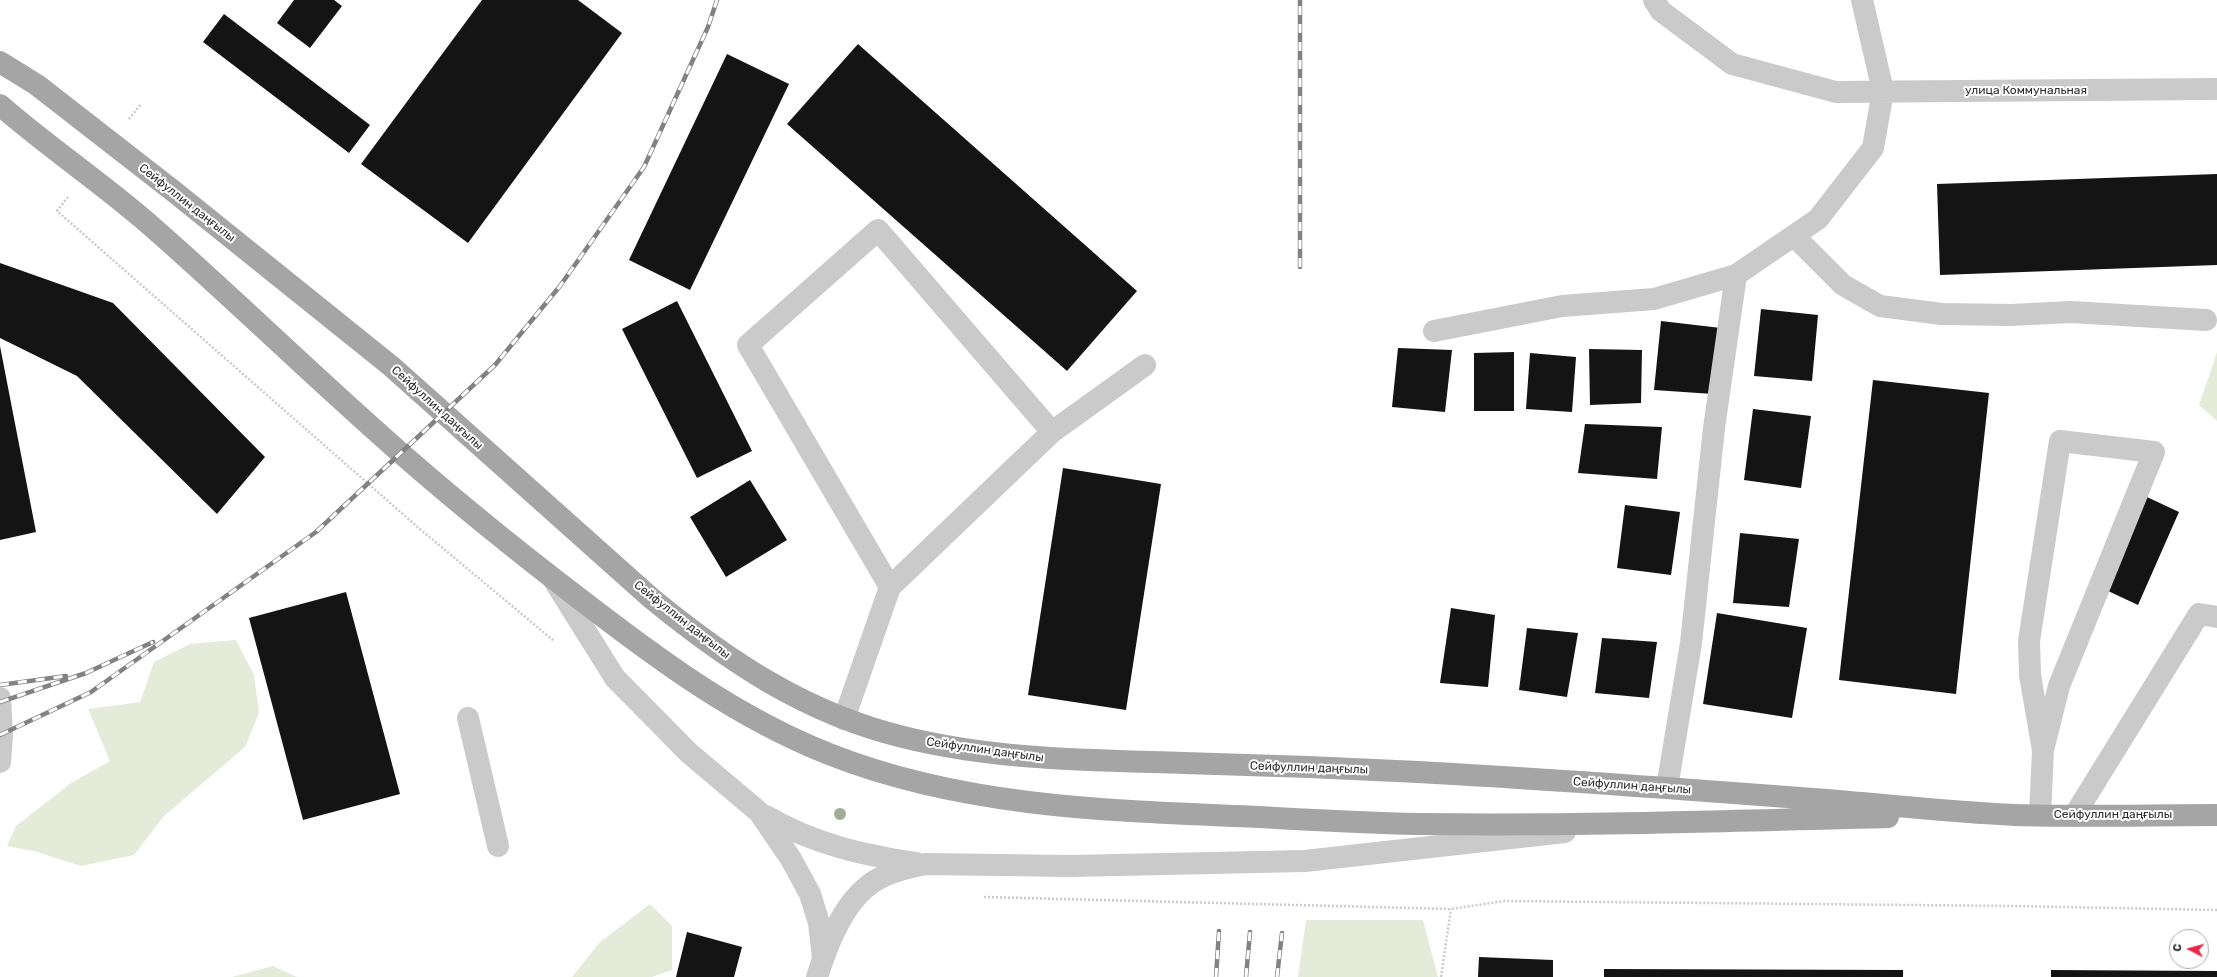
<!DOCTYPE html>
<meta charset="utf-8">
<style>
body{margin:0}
#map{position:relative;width:2217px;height:977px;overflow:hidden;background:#fff;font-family:Rubik,sans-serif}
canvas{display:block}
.north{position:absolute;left:2169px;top:929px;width:40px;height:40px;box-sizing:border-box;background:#fff;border:1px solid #ababab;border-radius:50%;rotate:276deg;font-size:11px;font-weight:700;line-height:16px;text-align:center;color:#2d2d2d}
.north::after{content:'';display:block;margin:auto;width:14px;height:18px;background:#ed2546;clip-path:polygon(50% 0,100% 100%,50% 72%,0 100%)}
</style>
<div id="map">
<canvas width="2217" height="977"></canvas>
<div class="north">С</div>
</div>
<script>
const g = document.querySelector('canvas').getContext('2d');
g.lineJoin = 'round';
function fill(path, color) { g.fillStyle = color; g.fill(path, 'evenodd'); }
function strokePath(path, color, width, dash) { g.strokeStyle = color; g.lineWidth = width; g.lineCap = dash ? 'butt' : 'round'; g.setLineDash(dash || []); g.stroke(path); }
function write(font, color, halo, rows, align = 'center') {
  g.font = font + ' Rubik,sans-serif'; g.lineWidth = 4; g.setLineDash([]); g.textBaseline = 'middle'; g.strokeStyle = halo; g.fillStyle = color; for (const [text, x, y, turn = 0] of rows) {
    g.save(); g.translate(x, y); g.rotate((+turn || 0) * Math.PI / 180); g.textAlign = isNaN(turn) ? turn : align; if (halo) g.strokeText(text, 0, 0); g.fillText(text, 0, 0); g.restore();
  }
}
fill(new Path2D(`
 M2217,352v69l-18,-16z
 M236,640l18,35 5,38 -14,34 -81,69 -30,39 -53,11 -47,-15 -27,-5 9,-20 55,-43 39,-22 -22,-52 52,-7 14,-40 36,-18z
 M650,904l22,22v44l-20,7h-80l27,-34z
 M1306,920h117l15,57h-140z
 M273,966l24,11h-65z`), '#e4ebd9');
fill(new Path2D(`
 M294,0h40l8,6 -32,42 -33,-25z
 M482,0h96l44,33 -154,210 -107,-79z
 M224,14l146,111 -21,28 -146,-111z
 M858,44l279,247 -70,80 -280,-247z
 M727,54l62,30 -99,206 -61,-30z
 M2217,174v91l-277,10 -3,-91z
 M0,263l113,40 152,154 -48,57 -140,-138 -77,-38z
 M677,301l75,150 -55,27 -75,-149z
 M1761,309l57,6 -6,66 -58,-5z
 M1661,321l60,7 -8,66 -59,-4z
 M0,346l36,186 -36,8z
 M1398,348l54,2 -7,62 -53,-5z
 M1589,349l53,1 -1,53 -51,2z
 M1514,352v59h-40v-58z
 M1530,353l46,4 -4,55 -46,-3z
 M1873,380l116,13 -33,301 -117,-14z
 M1753,409l58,7 -10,72 -57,-8z
 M1585,424l77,3 -5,52 -79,-6z
 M1063,468l98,16 -35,226 -98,-15z
 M750,480l37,60 -61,37 -36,-60z
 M2147,497l32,15 -41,93 -32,-15z
 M1625,505l55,7 -9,63 -54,-7z
 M1740,533l59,6 -10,68 -56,-4z
 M346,592l54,202 -97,26 -54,-202z
 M1451,608l44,7 -7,72 -48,-4z
 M1717,613l90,15 -15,90 -89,-14z
 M1527,628l51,5 -11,64 -48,-7z
 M1602,638l55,4 -8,56 -54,-5z
 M687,932l55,15 -8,30h-58z
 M1479,957l74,3v17h-75z
 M1604,969l299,1v7h-299z
 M2051,970l166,1v6h-166z`), '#141414');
strokePath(new Path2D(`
 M129,119l12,-15
 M68,197l-11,14 364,319 133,111
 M984,897l467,12 53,-8 508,5 205,4
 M1441,977l10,-68`), '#cacaca', 2.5, [2, 2]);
strokePath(new Path2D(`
 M1654,0l7,11 71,53 104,28 381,-3
 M1794,236l49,49 37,21 62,8 69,1 60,-3 135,8
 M1434,331l128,-25 92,-7 82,-24 82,-56 55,-71 10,-57 -21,-91
 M553,579l62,99 74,75 70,59 32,47 19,35 9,29 4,35
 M890,587l-142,-242 130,-115 174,202 93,-67
 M0,698l2,37 -2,27
 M468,718l30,128
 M844,719l46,-132 162,-155
 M1667,788l24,-145 23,-215 22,-153
 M2040,815l3,-65 16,-64 95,-234 -94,-11 -31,200 1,34 13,75
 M766,816c47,28 97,39 150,47
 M2074,816l125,-202 18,3
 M817,977c11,-35 29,-83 65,-100 14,-7 28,-10 44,-13l145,2 234,-5 260,-29`), '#cacaca', 22);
strokePath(new Path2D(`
 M0,62l37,23 135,105 219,176 260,232c77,63 154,115 252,139 92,23 187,23 281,26 78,2 156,5 234,9 132,7 264,17 395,27 67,5 135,13 202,16 67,2 135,0 202,0
 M0,105c48,42 102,78 150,120 88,77 172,160 261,237 53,46 109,91 165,134 79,61 159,121 253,158 136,54 286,57 430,63 53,3 107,6 160,7 156,2 313,-3 469,-7`), '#a5a5a5', 22);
const rail = new Path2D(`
 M1300,267v-267
 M0,685l66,-9
 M0,702l86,-29 67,-31
 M0,735l91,-43 225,-160 179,-167 65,-79 84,-119 64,-140 9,-27
 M1216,977l3,-46
 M1246,977l4,-45
 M1277,977l5,-44`);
strokePath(rail, '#828282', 4.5);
strokePath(rail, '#fff', 3, [9]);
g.fillStyle = '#a1ad92';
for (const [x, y] of [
 [840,814]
]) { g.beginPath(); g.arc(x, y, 6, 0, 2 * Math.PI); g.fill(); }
write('12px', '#2d2d2d', '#fff', [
 ["улица Коммунальная",2026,91],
 ["Сейфуллин даңғылы",187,203,38],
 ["Сейфуллин даңғылы",437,408,42],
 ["Сейфуллин даңғылы",682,620,38],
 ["Сейфуллин даңғылы",985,750,8],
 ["Сейфуллин даңғылы",1309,768,2],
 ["Сейфуллин даңғылы",1632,786,4],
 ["Сейфуллин даңғылы",2113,815]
]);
</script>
